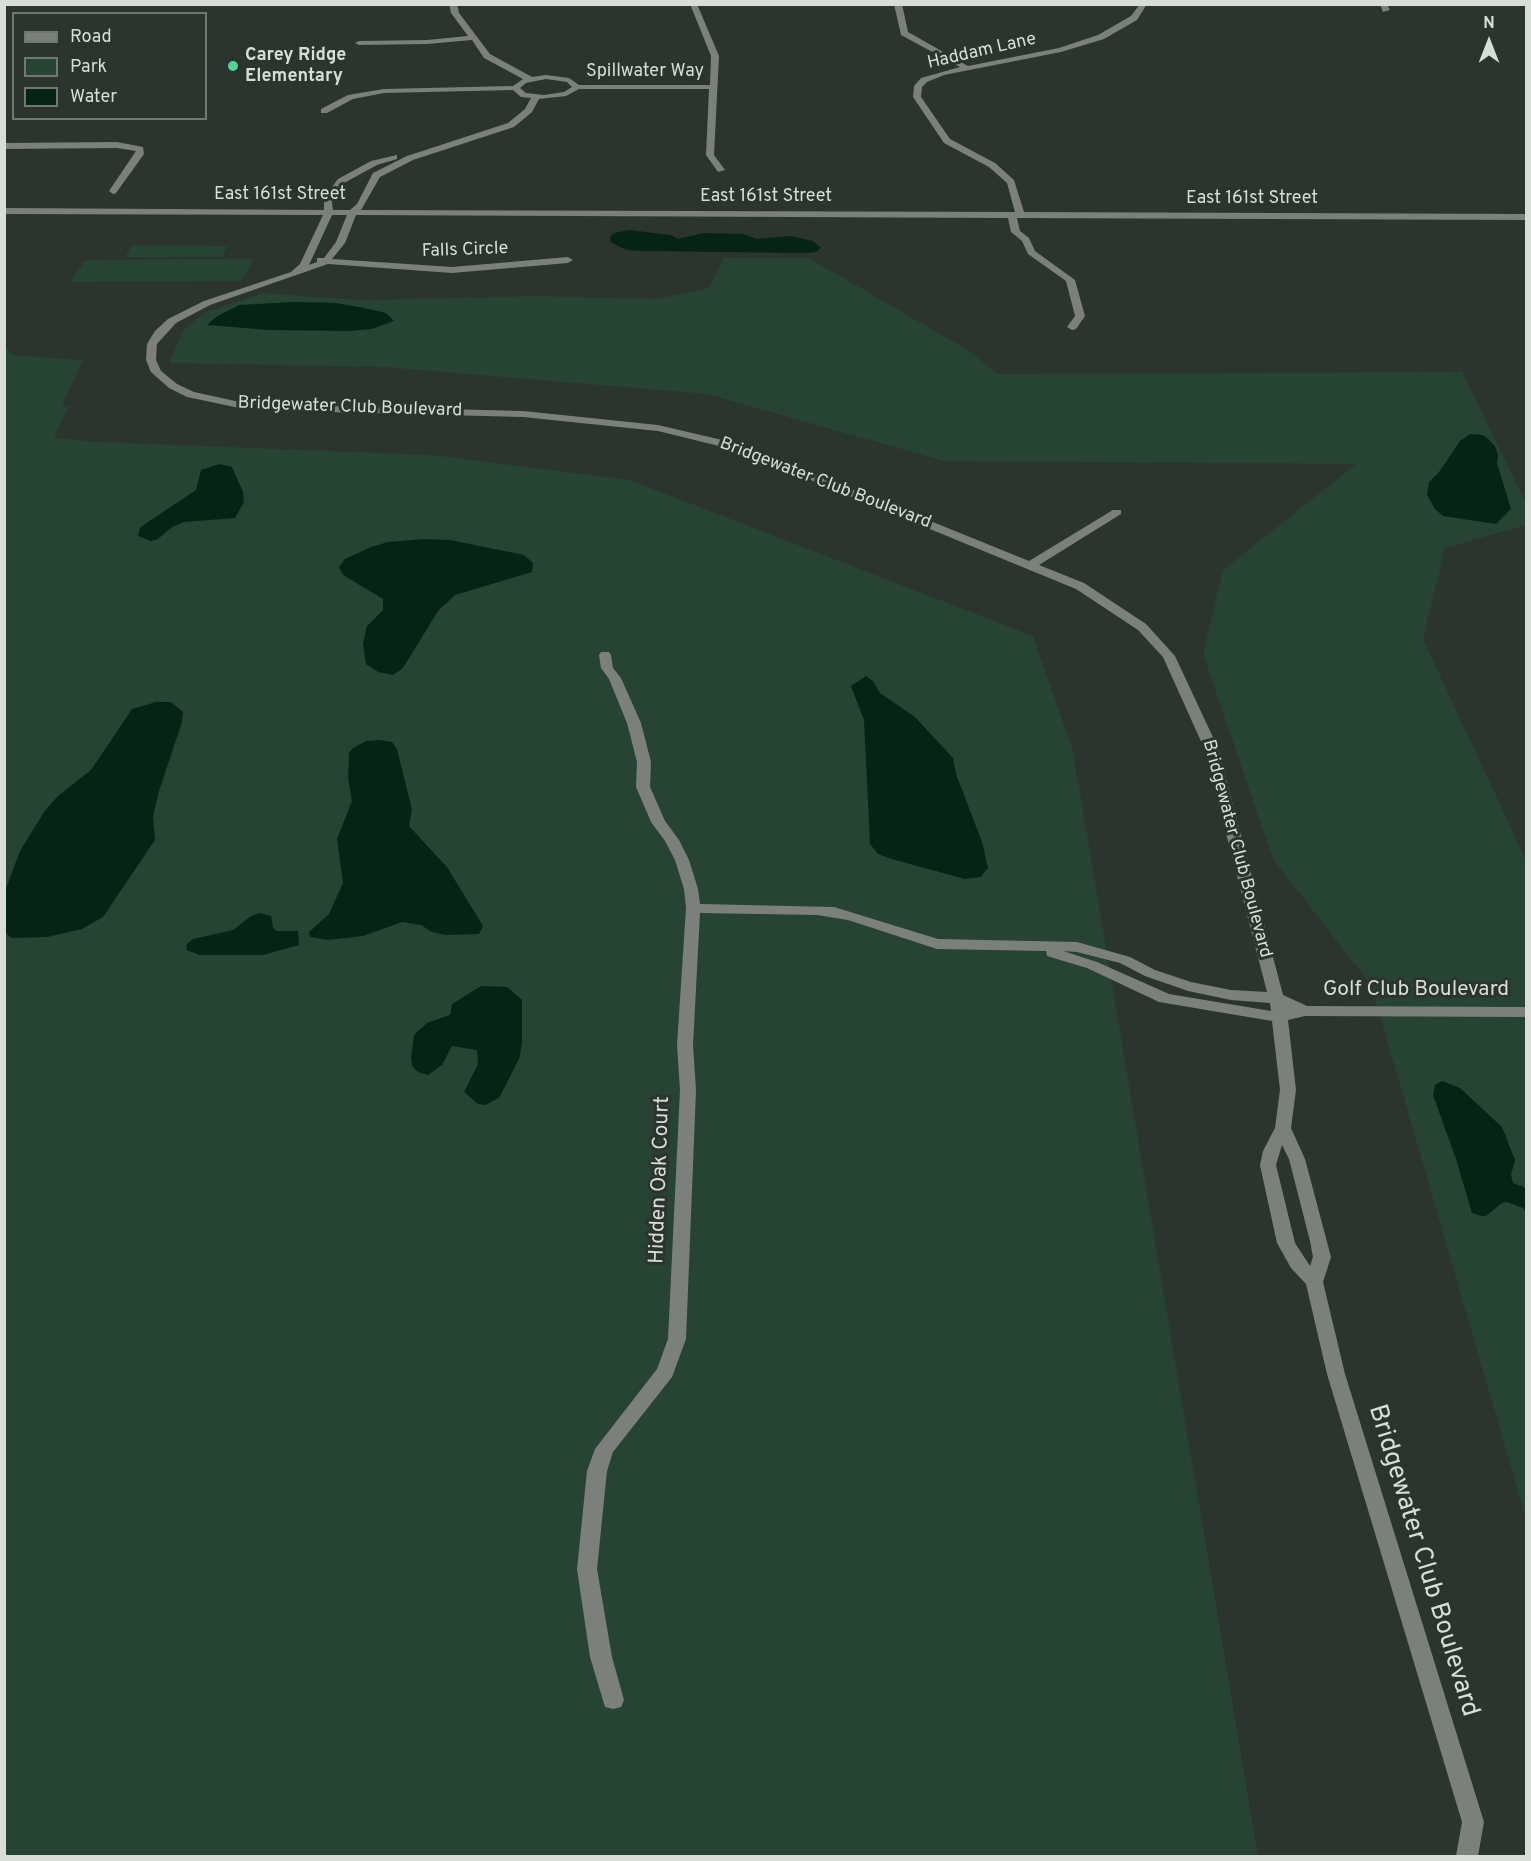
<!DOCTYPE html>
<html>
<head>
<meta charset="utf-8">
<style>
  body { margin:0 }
  #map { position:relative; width:1531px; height:1861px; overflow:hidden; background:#2c342f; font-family:Overpass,sans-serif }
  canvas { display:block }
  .frame { position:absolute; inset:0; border:6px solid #d8ddda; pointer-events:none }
  .legend { position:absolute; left:12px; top:12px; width:195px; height:108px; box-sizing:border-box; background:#2c342f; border:2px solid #717873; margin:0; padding:8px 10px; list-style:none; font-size:18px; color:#d8ddda }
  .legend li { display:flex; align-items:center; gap:12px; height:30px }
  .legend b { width:30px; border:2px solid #717873 }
  .north { position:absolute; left:1459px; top:12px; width:60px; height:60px; -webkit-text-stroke:4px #2c342f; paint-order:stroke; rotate:0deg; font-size:16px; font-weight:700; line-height:24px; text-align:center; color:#d8ddda }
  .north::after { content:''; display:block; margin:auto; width:21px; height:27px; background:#d8ddda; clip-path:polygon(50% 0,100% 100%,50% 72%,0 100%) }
</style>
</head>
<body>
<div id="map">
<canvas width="1531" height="1861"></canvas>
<div class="frame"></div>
<ul class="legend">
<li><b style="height:8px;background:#7c807d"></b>Road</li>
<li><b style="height:16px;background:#264333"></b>Park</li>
<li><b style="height:16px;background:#062416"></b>Water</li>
</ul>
<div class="north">N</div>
</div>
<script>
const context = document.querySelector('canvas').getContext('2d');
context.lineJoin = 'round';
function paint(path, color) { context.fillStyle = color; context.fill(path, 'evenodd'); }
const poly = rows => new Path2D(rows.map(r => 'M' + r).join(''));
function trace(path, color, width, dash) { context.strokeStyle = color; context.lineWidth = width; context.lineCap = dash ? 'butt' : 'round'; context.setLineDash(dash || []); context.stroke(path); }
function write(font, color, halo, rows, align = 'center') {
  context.font = font + ' Overpass,sans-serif'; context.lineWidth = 6; context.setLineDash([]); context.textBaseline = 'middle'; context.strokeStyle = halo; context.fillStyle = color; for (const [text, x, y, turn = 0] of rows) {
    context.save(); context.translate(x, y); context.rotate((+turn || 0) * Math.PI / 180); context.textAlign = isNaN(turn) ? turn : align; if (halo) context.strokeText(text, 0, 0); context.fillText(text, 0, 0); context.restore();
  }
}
const green = poly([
  [132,245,227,246,222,257,125,257],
  [724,258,809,258,971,352,997,374,1462,372,1526,503,1526,525,1445,548,1423,639,1526,860,1526,1519,1371,985,1273,859,1203,654,1223,570,1356,464,944,461,707,394,383,367,169,363,184,329,206,312,263,293,359,300,537,296,656,299,709,288],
  [225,259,253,259,242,281,70,282,84,262,88,260],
  [4,344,12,355,83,360,62,406,69,407,54,438,100,442,433,455,630,480,1033,636,1073,751,1258,1856,5,1856]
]);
const water = poly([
  [629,230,671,235,678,239,703,233,743,234,757,239,790,236,813,241,821,248,816,252,807,253,644,251,626,250,611,242,610,237,614,233],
  [294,302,336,303,364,308,386,313,394,321,372,329,348,331,269,330,207,325,216,317,239,305],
  [1470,434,1483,435,1488,439,1495,446,1498,455,1497,463,1511,509,1496,524,1443,516,1435,509,1427,495,1429,482,1439,472,1460,441],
  [219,464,232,467,243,492,244,502,235,518,184,522,172,527,158,539,151,541,138,536,140,528,145,524,196,490,201,470],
  [424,539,450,540,524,555,533,563,532,572,455,595,438,611,403,668,393,675,378,672,366,664,363,643,367,626,383,610,383,599,343,575,339,567,345,559,371,547,388,542],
  [866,676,873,681,880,693,915,717,953,758,956,774,982,842,988,868,981,877,965,879,895,860,878,854,870,844,864,720,851,686],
  [156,702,171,702,183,712,182,722,159,791,153,817,155,840,103,917,82,929,47,937,11,938,5,932,5,891,20,851,44,812,58,796,91,770,132,709],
  [379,740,392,742,397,749,412,810,409,826,447,867,483,926,479,934,446,935,432,932,421,925,402,922,363,936,328,940,310,937,309,932,329,914,343,883,337,839,352,801,348,778,349,753,353,748,366,741],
  [260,913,271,916,273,928,277,931,298,931,299,945,263,955,200,955,186,950,187,944,193,939,233,930,251,916],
  [481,986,507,987,522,1000,522,1043,519,1059,499,1098,485,1105,478,1104,464,1092,478,1064,477,1050,452,1046,442,1065,428,1075,418,1072,412,1066,411,1058,414,1035,427,1023,450,1015,452,1004],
  [1442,1081,1460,1088,1502,1127,1515,1160,1511,1175,1513,1183,1526,1188,1526,1213,1523,1208,1507,1202,1502,1203,1486,1216,1481,1216,1472,1213,1456,1159,1433,1095,1435,1085]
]);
const minor = poly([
  [449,4,457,4,459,13,490,54,532,77,546,75,569,78,579,85,710,85,711,56,690,4,697,4,719,56,714,155,725,170,718,172,706,155,709,89,579,89,566,96,539,99,532,112,514,127,413,160,380,177,361,210,1015,212,1007,183,989,167,944,143,913,97,914,86,921,78,960,67,901,35,894,4,902,4,908,32,968,66,1059,48,1098,35,1131,16,1140,4,1147,4,1137,20,1104,39,1061,52,944,75,927,82,922,87,921,97,950,139,995,163,1014,180,1024,212,1526,214,1526,220,1017,218,1020,231,1029,238,1035,251,1075,280,1085,316,1076,329,1072,330,1067,327,1075,316,1066,281,1028,254,1022,241,1011,232,1008,218,356,215,345,243,332,259,452,267,568,257,573,260,568,263,452,273,328,264,210,305,176,323,157,344,156,360,161,371,177,384,194,392,249,404,523,411,658,425,722,440,765,454,1029,561,1113,510,1121,510,1121,514,1039,565,1084,583,1146,624,1175,656,1218,748,1283,995,1307,1006,1526,1007,1526,1017,1305,1016,1288,1020,1296,1090,1291,1128,1305,1159,1331,1257,1323,1282,1345,1374,1484,1822,1478,1856,1456,1856,1462,1822,1327,1374,1306,1284,1291,1268,1277,1243,1260,1165,1263,1151,1275,1128,1280,1090,1272,1021,1159,1002,1087,968,1047,956,1046,951,937,949,848,920,817,915,700,913,693,1045,696,1090,686,1339,672,1377,613,1452,607,1471,597,1569,612,1657,624,1700,621,1707,613,1709,605,1707,590,1657,577,1569,587,1471,595,1449,657,1369,668,1339,680,1090,677,1045,686,908,684,889,675,860,665,841,651,822,636,787,637,762,627,723,609,679,601,668,599,655,601,652,609,652,611,655,613,668,621,678,641,723,651,762,650,787,665,821,679,840,689,860,698,889,700,904,834,907,938,939,1077,942,1130,957,1155,970,1191,982,1231,990,1267,992,1204,748,1163,657,1138,630,1076,589,757,458,715,445,658,431,523,417,249,410,187,397,169,388,151,372,146,360,147,344,155,331,168,319,204,301,291,272,300,264,323,215,4,214,4,208,324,210,324,203,328,192,338,179,371,161,397,155,397,159,377,165,344,183,336,193,332,203,333,210,350,210,357,204,373,173,407,156,508,123,525,109,531,98,521,97,513,90,384,93,353,99,327,113,321,113,321,109,348,95,384,89,513,86,523,79,484,58,472,40,427,44,359,45,355,43,359,41,427,40,468,36,451,13,449,4],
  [546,79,567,82,572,87,564,92,544,95,526,93,520,88,526,83,546,79],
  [332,215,347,215,336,242,324,258,317,258,317,262,309,265,332,215],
  [1063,951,1077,952,1120,963,1145,976,1188,991,1231,1000,1270,1003,1271,1011,1169,994,1097,962,1063,951],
  [1282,1145,1289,1159,1310,1241,1313,1257,1310,1266,1295,1243,1276,1165,1282,1145],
  [1380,4,1387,4,1390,10,1383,12,1380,4],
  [117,142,143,147,144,154,116,193,113,194,109,191,136,151,117,148,4,149,4,143,117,142]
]);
const markers = [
  [233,66,6,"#53d396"]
];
const farStreetnames = [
  ["Haddam Lane",982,52,-13],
  ["Spillwater Way",645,72],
  ["East 161st Street",280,195],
  ["East 161st Street",766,197],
  ["East 161st Street",1252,199],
  ["Falls Circle",465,251,-2],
  ["Bridgewater Club Boulevard",350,408,2],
  ["Bridgewater Club Boulevard",825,484,21],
  ["Bridgewater Club Boulevard",1236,849,75]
];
const farPoinames = [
  ["Carey Ridge",245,56],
  ["Elementary",245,77]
];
const streetNames = [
  ["Golf Club Boulevard",1416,991],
  ["Hidden Oak Court",661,1180,-88]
];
const nearStreetnames = [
  ["Bridgewater Club Boulevard",1422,1561,73]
];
paint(green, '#264333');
paint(water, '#062416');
paint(minor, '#7c807d');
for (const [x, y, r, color] of markers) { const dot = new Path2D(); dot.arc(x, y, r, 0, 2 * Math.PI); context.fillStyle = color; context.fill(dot); trace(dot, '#2c342f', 2); }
write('18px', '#d8ddda', '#2c342f', farStreetnames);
write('bold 18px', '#d8ddda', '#2c342f', farPoinames, 'left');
write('21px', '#d8ddda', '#2c342f', streetNames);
write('26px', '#d8ddda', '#2c342f', nearStreetnames);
</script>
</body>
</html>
